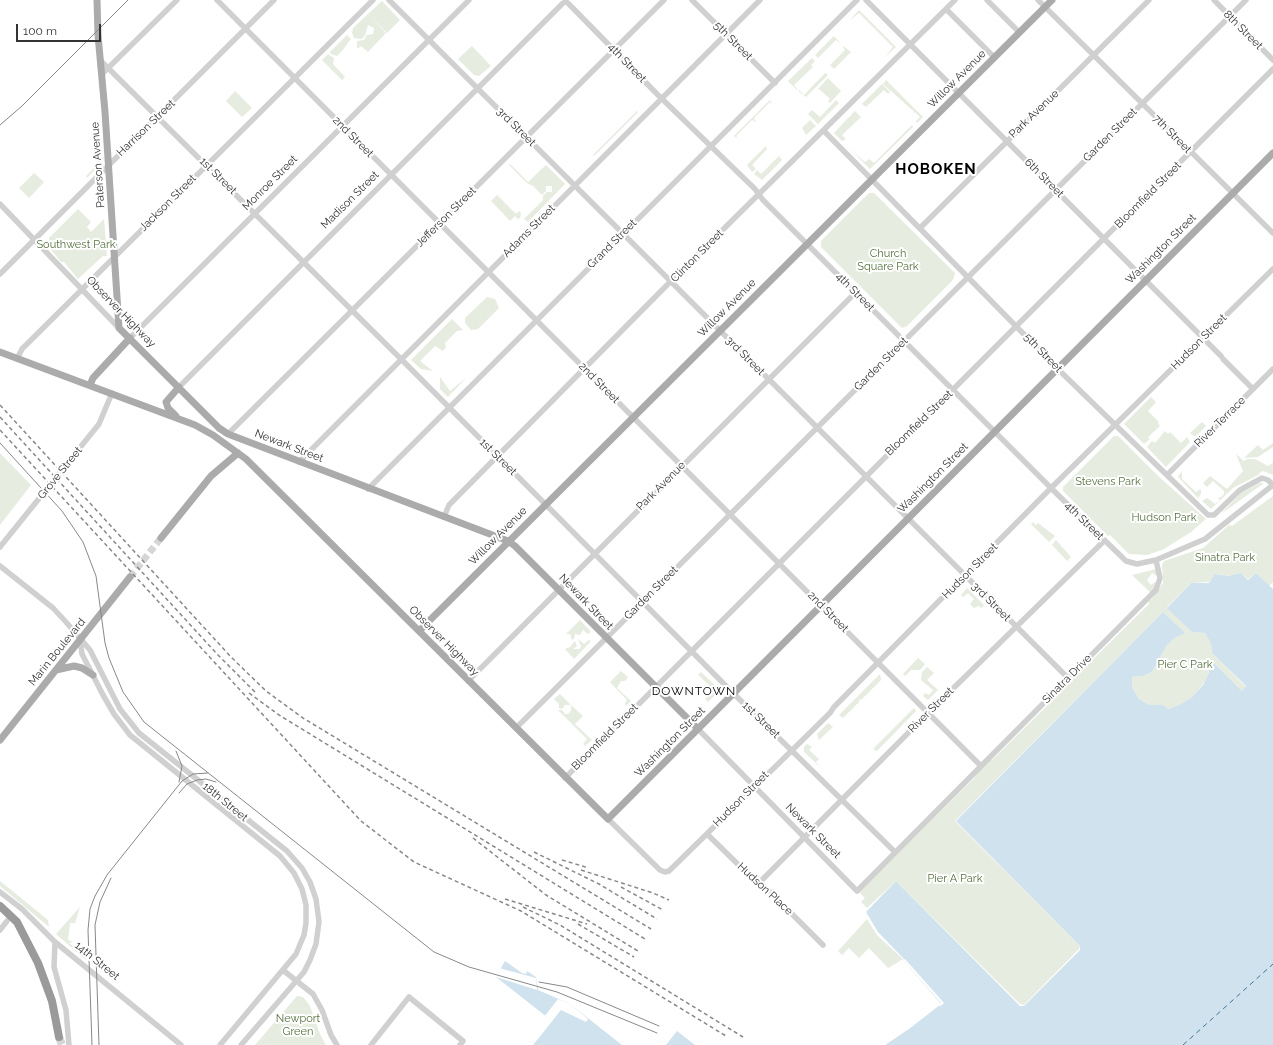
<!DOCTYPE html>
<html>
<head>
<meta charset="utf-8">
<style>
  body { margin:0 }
  #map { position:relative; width:1273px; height:1045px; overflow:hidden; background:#fff; font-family:Raleway,sans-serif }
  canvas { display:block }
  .scale { position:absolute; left:16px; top:24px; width:85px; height:18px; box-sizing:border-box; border:2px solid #333; border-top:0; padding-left:5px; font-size:12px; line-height:14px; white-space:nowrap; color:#333; -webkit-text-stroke:3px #fff; paint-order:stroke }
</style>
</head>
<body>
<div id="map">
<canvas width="1273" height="1045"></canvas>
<div class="scale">100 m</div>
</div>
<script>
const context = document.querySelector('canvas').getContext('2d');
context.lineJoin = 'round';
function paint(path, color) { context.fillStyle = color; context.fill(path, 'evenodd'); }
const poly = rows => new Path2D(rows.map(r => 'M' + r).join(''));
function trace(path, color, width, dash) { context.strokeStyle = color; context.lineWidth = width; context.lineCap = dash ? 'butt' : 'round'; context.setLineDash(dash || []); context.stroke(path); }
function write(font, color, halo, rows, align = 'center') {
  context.font = font + ' Raleway,sans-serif'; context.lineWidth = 4; context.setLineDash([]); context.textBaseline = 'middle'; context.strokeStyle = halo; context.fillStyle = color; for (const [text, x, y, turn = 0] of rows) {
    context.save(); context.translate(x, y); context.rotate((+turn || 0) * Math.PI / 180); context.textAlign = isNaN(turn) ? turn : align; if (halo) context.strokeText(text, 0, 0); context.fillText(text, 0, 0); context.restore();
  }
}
const green = poly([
  [382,1,400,20,387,33,368,14],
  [859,10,896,47,885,57,893,47,859,13,849,21],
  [368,14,386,33,368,52,361,46,357,49,357,41,364,40,367,35,373,34,374,28,368,25,365,36,361,39,354,38,352,33,353,28],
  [347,35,351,39,342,51,337,56,331,54,330,52],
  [834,36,841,44,836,40,818,58,815,55],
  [842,45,851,52,834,69,830,65,845,50],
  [472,46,491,66,479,76,474,75,458,59],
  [328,54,334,58,333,64,345,77,342,80,322,60],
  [812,58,815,61,811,65,813,67,794,85,798,90,797,90,788,81],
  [825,73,828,75,806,97,799,92,799,90,804,95],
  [828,78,841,91,830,103,828,102,830,99,819,89,817,90],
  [886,80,923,117,917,123,916,121,920,117,915,112,913,114,914,111,910,108,883,84],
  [882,84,890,92,888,94,884,90,866,107,862,104],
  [235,91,252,108,242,117,226,101],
  [770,100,773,105,770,102,754,118,756,122,752,120,736,136,738,139,734,136],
  [836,100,839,103,818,124,808,114,812,110,820,117],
  [637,111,638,112,594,156,593,155],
  [855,111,861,117,842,135,846,139,842,141,834,133,849,117,851,117,850,116],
  [810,120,816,126,806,135,802,128],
  [912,125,913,127,870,169,850,149,865,162,869,159,874,163],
  [766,146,767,149,752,165,756,169,752,172,747,165],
  [92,148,100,148,100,164,87,178,86,176,99,163,95,160,99,156],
  [779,156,782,160,762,180,754,174,757,170,761,174],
  [510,164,528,182,546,165,565,184,528,222,524,219,543,200,543,196,547,192,552,192,552,186,546,186,546,191,542,195,533,186,527,183,509,165],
  [34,173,44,182,29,198,19,188],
  [101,181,103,183,104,192,101,197,97,193,95,186],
  [869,193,874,193,955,273,953,280,907,326,902,328,821,247,821,241],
  [497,195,516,214,519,211,521,213,520,218,518,219,515,216,510,221,491,201],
  [78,209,91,222,87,227,91,232,104,219,107,256,103,256,78,279,64,262,61,262,52,251,46,246,46,244,49,244,49,238],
  [487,297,495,299,499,308,478,329,471,330,465,323,465,318],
  [452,319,463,330,457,331,445,343,446,347,443,351,435,346,420,361,433,371,421,369,411,360],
  [440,377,450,391,466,378,448,397,440,389],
  [1151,397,1156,402,1148,411,1159,422,1158,423,1160,426,1148,437,1150,439,1144,444,1124,424],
  [1202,422,1206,426,1196,436,1194,436,1190,433],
  [1165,431,1168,434,1170,432,1181,443,1187,437,1190,442,1166,467,1147,447,1152,441,1155,443],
  [1114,436,1118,436,1156,474,1206,519,1191,532,1164,549,1147,555,1129,554,1110,535,1108,536,1063,491,1063,487],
  [1273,443,1273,447,1258,457,1244,458,1258,445,1263,450],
  [0,453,31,485,0,525],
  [1236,454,1244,461,1247,459,1255,459,1268,466,1273,463,1273,475,1263,471,1259,473,1260,474,1233,488,1211,509,1202,501,1207,498,1215,504,1220,500,1218,498,1221,497,1224,494,1224,491,1213,481,1207,487,1203,483,1210,476,1227,489,1243,471],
  [1182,472,1182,479,1196,492,1200,489,1201,490,1201,494,1198,498,1179,478,1178,476],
  [1260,483,1264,483,1221,514,1242,492],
  [1273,496,1273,582,1269,586,1256,573,1248,579,1241,573,1231,576,1216,574,1209,582,1191,583,1167,607,1192,632,1205,633,1211,644,1212,653,1246,687,1242,691,1212,661,1207,678,1200,688,1192,697,1181,704,1168,709,1163,705,1149,705,1139,699,1132,687,1132,677,1143,676,1152,672,1167,645,1175,638,1184,633,1163,612,955,821,1080,946,1079,949,1024,1005,1020,1004,896,881,867,908,861,902,865,898,859,892,975,777,976,774,989,762,989,760,992,760,1062,691,1063,687,1075,677,1076,673,1079,673,1149,604,1149,601,1152,599,1163,583,1162,565,1164,561,1203,548,1229,525,1232,526],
  [1033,522,1036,525,1038,523,1055,536,1049,542,1031,524],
  [1056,540,1071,557,1067,561,1052,545],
  [1156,569,1159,577,1152,573,1147,580,1151,585,1155,582,1157,584,1151,593,1132,575],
  [967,588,984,605,982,608,978,606,974,608,970,604,974,599,968,593,963,597,961,595],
  [580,620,591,632,588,634,583,630,580,635,575,634,574,639,572,640,570,634,566,634],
  [578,639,584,644,589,640,591,641,574,659,565,649,570,647,575,641,577,646,573,649,580,649,581,646],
  [918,658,925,664,920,670,911,670,905,676,903,674],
  [927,667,934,673,927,680,938,690,928,700,923,696,925,693,929,695,933,690,921,680,922,672],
  [621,671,628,677,625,681,621,681,617,688,631,701,626,706,625,703,627,700,610,682],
  [701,672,720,690,708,702,705,699,714,690,698,675],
  [880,674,881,680,861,700,860,699,859,702,843,718,839,715],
  [560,694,571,705,565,705,562,709,559,708,559,704,554,699],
  [571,705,583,716,575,724,592,740,585,746,583,744,587,739,558,710,562,710,565,714,568,714,571,711],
  [914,708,916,711,878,750,876,751,873,749],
  [828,723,833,727,819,740,817,734],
  [807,744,812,747,809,750,819,759,816,762,821,768,804,752,804,747],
  [0,881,48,920,49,927,0,886],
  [80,907,75,923,70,923,68,940,73,942,69,943,86,956,86,960,56,934],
  [867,919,877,935,903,959,888,968,869,948,859,958,849,948,842,955,838,951],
  [297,996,303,997,310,1006,320,1034,326,1045,255,1045]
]);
const water = poly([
  [1241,573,1248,580,1256,573,1273,589,1273,1045,885,1045,909,1029,941,1004,903,960,904,959,878,932,866,912,896,881,1020,1006,1024,1006,1080,950,1080,946,956,821,1163,612,1185,633,1175,638,1167,645,1152,672,1143,676,1132,677,1132,687,1139,699,1149,705,1163,705,1168,709,1181,704,1192,697,1203,685,1208,675,1212,661,1242,691,1246,686,1212,653,1211,644,1205,633,1192,632,1167,608,1191,583,1209,583,1215,574,1229,576],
  [505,961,522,973,526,974,527,971,536,977,538,990,570,1004,622,1045,533,1045,552,1021,496,977],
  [677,1031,695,1045,666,1045]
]);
const pier = poly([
  [905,959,944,1003,943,1004,939,1007,941,1003,903,960],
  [499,968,536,978,537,990,496,977],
  [558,999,570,1004,588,1019,586,1022,561,1010,537,1040,536,1038,549,1021,544,1017]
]);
const ferry = poly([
  [1183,1045,1273,964]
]);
const majorTunnel = poly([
  [130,577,161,538]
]);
const highwayTunnel = poly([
  [59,1037,62,1045]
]);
const minor = poly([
  [217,0,981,766],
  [389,0,1068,678],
  [565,0,657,94,755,189,763,200,1057,494,1126,561,1137,564,1156,560,1205,539,1273,485],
  [692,0,775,83],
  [866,0,1221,356],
  [987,0,1019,32],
  [1038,0,1273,233],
  [1214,0,1273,60],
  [946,9,994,57],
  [101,61,406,364,733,693,895,852],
  [102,74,177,0],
  [824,131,1064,375,1208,515,1214,515,1240,490,1262,478,1268,480,1273,485],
  [0,204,119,328],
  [920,228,1149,0],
  [0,274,274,0],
  [130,338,469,0],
  [17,359,22,349,373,0],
  [1223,359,1253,389],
  [179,387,566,0],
  [228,434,664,0],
  [299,462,760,0],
  [1167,475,1273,369],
  [368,489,857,0],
  [444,517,449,505,671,281,955,0],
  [0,547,99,424,112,393],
  [0,566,53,608,66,622,90,650,120,709,139,733,287,851,302,868,310,882,316,899,319,922,316,944,310,960,304,972,241,1045],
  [80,640,82,654,103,695,114,714,130,735,280,856,294,873,302,889,306,905,306,923,304,935,296,954,220,1045],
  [468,681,856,292],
  [516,728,1246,0],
  [698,729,857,891,1156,590,1160,578,1156,560],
  [565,778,1273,69],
  [608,819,660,870,665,872,669,871,830,713,834,707,1051,488,1273,269],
  [707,834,751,877,760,882,823,945],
  [760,882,928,713,1104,541],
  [0,892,22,909,55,942,181,1045],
  [0,930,7,921],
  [55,942,54,967,66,1010,69,1045],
  [284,971,313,994,322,1010,331,1035,337,1045],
  [371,1045,409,997,463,1041,460,1045]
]);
const major = poly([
  [97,0,98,35,105,112,119,328,219,428,228,434,508,541,515,546,698,729],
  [0,352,195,425,213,435,246,459,608,819,1273,153],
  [90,385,93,378,130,338],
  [176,416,168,408,166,402,179,387],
  [161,538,211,476,238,453],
  [419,631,1052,0],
  [56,670,74,666,82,668,93,675],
  [0,740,130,577]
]);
const highway = poly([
  [0,906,17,922,38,963,52,1001,59,1037]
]);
const tram = poly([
  [0,125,22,106,128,0],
  [0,443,62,511,83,542,96,576,105,643,109,658,123,692,144,722,434,952,469,967,557,992,657,1033],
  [176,751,182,766,179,782],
  [179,793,187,784,197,780,206,779,216,782],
  [539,982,567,987,659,1026],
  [92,1045,88,930,90,909,95,896,107,875,182,781,193,774,208,773],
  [99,1045,95,925,100,902,111,878]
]);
const rail = poly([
  [0,405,231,657,266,691,303,718,651,929],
  [0,417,217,654,257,694],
  [0,430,361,821,414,862,521,911,726,1036],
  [249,693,279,715,645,939],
  [473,838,546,895,638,951],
  [534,852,599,884,657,919],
  [562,860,589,868],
  [581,870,653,893,669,900],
  [621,887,663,910],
  [505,899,587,924],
  [523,907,560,925,743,1037],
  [578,924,634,957]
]);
const streetNames = [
  ["8th Street",1243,30,45],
  ["5th Street",733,41,45],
  ["4th Street",627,63,46],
  ["Willow Avenue",957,79,-45],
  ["Park Avenue",1034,114,-44],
  ["3rd Street",516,127,45],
  ["Harrison Street",146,128,-44],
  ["7th Street",1172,134,45],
  ["Garden Street",1110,135,-45],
  ["2nd Street",353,137,45],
  ["Paterson Avenue",98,165,-94],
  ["1st Street",218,176,45],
  ["6th Street",1044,178,45],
  ["Monroe Street",270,183,-45],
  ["Bloomfield Street",1148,195,-45],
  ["Madison Street",350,200,-45],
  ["Jackson Street",168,203,-45],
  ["Jefferson Street",446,217,-45],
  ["Adams Street",529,231,-45],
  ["Grand Street",612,244,-45],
  ["Washington Street",1161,249,-45],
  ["Clinton Street",697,256,-45],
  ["4th Street",855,292,45],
  ["Willow Avenue",727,308,-45],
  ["Observer Highway",121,312,46],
  ["Hudson Street",1199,342,-45],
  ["5th Street",1043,353,46],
  ["3rd Street",745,356,45],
  ["Garden Street",881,364,-45],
  ["2nd Street",599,383,45],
  ["River Terrace",1220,422,-45],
  ["Bloomfield Street",919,423,-44],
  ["Newark Street",289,446,21],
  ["1st Street",498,457,45],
  ["Grove Street",60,473,-51],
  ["Washington Street",933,478,-45],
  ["Park Avenue",661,486,-45],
  ["4th Street",1084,521,44],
  ["Willow Avenue",498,536,-45],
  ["Hudson Street",970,571,-45],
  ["Garden Street",651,593,-45],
  ["Newark Street",586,602,46],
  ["3rd Street",991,602,45],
  ["2nd Street",828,612,45],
  ["Observer Highway",444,641,45],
  ["Marin Boulevard",57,652,-51],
  ["Sinatra Drive",1067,679,-45],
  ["River Street",931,710,-45],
  ["1st Street",761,720,44],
  ["Bloomfield Street",605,737,-45],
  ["Washington Street",670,742,-45],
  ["Hudson Street",741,799,-45],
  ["18th Street",225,802,39],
  ["Newark Street",813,831,45],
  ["Hudson Place",765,889,43],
  ["14th Street",97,961,39]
];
const parkNames = [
  ["Southwest Park",76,245],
  ["Church",888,254],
  ["Square Park",888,267],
  ["Stevens Park",1108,482],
  ["Hudson Park",1164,518],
  ["Sinatra Park",1225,558],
  ["Pier C Park",1185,665],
  ["Pier A Park",955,879],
  ["Newport",298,1019],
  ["Green",298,1032]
];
const neighbourhoodNames = [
  ["DOWNTOWN",694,691]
];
const districtNames = [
  ["HOBOKEN",936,169]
];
paint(green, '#e6ecdf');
paint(water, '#cfe2ee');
paint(pier, '#fff');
trace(ferry, '#3f7597', 1, [5, 4]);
trace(majorTunnel, '#d6d6d6', 7, [7, 3.5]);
trace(highwayTunnel, '#d6d6d6', 8, [8, 4]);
trace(minor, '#d0d0d0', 5.5);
trace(major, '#ababab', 7);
trace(highway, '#9a9a9a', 8);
trace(tram, '#888', 1);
trace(rail, '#888', 1.5, [4, 3]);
write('11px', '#333', '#fff', streetNames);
write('11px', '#56703f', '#fff', parkNames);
context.letterSpacing = '1px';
write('12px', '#000', '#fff', neighbourhoodNames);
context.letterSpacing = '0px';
context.letterSpacing = '1px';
write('bold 15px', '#000', '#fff', districtNames);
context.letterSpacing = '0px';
</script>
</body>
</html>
